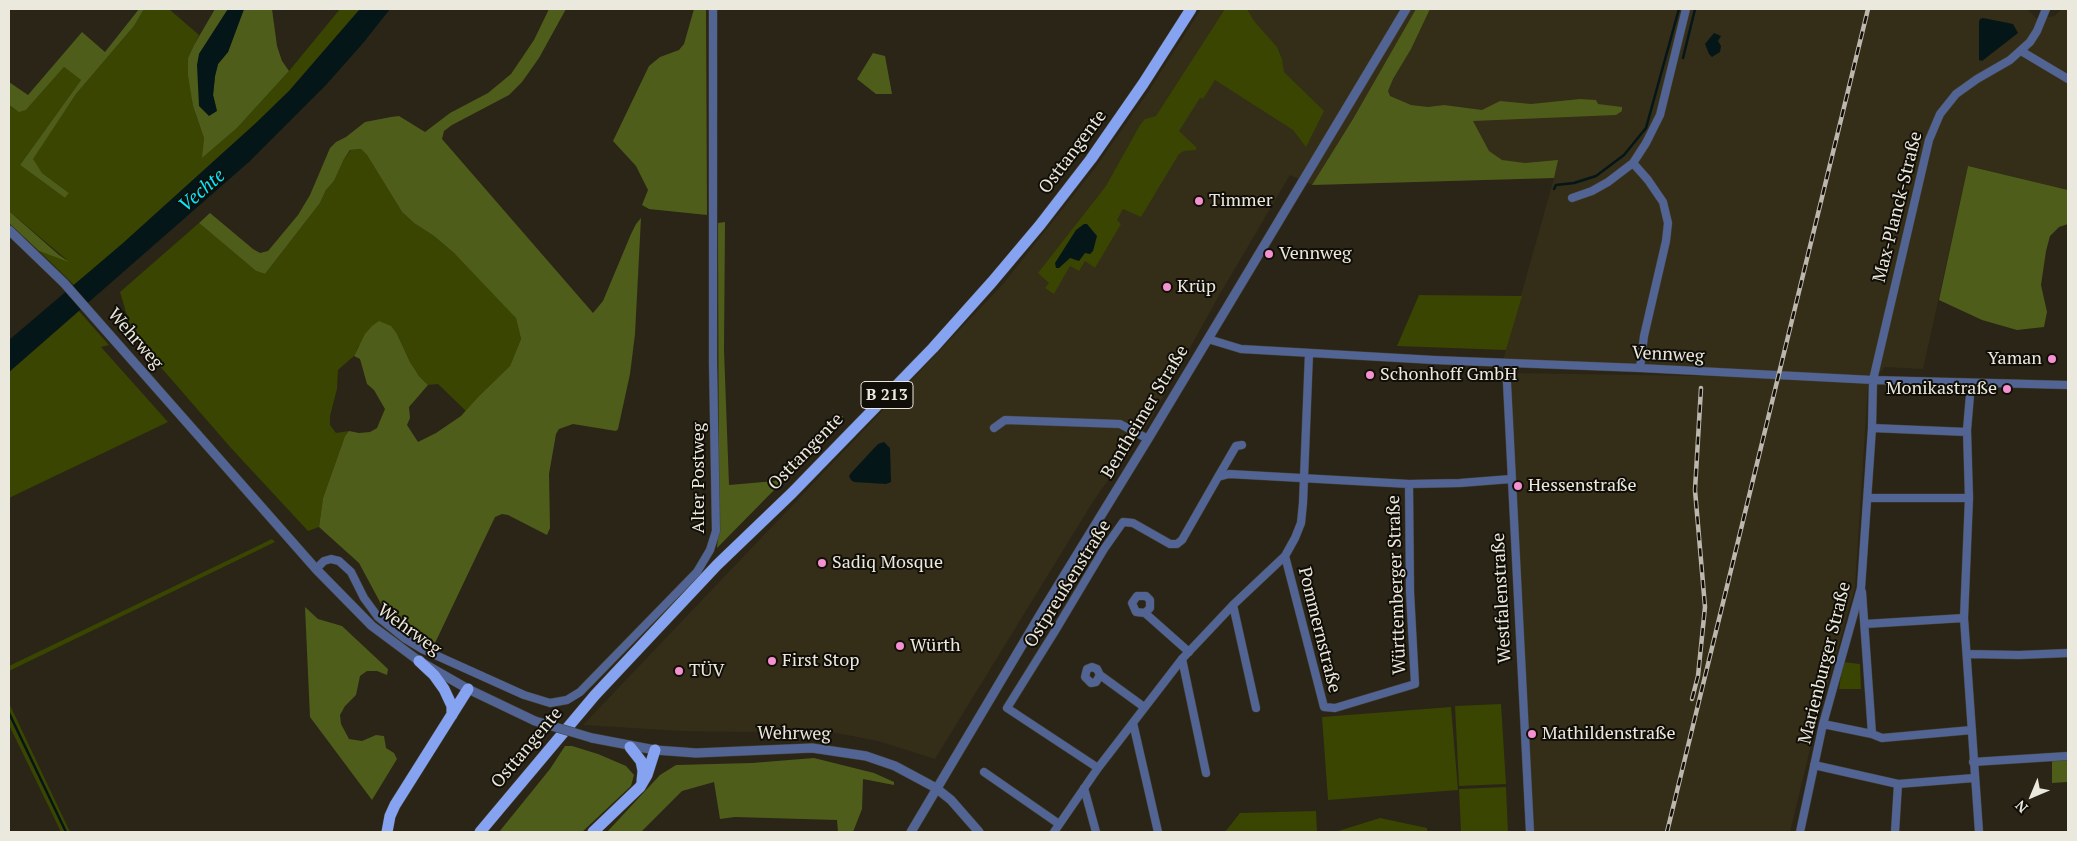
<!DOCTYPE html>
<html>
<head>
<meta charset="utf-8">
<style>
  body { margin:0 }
  #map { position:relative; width:2077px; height:841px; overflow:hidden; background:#2a2516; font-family:"PT Serif",serif }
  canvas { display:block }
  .frame { position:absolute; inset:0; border:10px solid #ebe8de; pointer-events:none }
  .north { position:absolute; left:2007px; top:771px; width:50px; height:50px; -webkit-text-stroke:4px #110e08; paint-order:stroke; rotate:225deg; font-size:14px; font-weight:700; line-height:20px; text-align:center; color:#ebe8de }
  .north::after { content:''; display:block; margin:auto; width:18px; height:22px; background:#ebe8de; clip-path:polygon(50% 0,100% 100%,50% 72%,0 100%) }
</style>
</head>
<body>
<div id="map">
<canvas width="2077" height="841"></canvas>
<div class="frame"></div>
<div class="north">N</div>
</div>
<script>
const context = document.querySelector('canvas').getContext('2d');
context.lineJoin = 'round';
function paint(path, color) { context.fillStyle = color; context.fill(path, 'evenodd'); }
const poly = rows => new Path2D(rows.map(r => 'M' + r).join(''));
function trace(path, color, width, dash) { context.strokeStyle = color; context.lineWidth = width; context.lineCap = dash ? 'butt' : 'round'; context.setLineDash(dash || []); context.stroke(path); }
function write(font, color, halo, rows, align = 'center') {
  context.font = font + ' "PT Serif",serif'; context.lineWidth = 4; context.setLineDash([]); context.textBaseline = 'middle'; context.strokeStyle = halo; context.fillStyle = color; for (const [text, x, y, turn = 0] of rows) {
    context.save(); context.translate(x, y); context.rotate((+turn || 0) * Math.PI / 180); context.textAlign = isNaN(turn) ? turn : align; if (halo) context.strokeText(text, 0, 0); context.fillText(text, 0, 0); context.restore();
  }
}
const built = poly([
  [1201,9,2027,9,2037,19,2054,16,2062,9,2068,9,2068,190,1968,166,1923,369,1885,367,1873,380,1787,376,1785,380,1868,384,1855,588,1814,733,1790,832,1530,832,1511,373,1762,377,1503,360,1554,178,1312,185,1290,175,1217,299,1148,424,1094,500,935,759,878,741,820,730,746,732,679,731,583,725,1003,284,1095,168,1148,92]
]);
const green = poly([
  [144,9,169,9,199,35,188,58,193,106,204,138,203,157,237,128,289,71,340,9,360,9,289,91,256,123,122,244,74,285,39,251,67,260,9,211,9,105,14,109,26,110,64,67,81,80,20,165,65,198,69,193,42,173,32,159,76,94,134,26],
  [1225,9,1247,9,1254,21,1277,47,1282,59,1284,72,1324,111,1306,147,1293,130,1215,80,1203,99,1200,98,1179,131,1196,147,1196,150,1184,151,1179,154,1141,217,1123,209,1117,220,1121,224,1095,268,1085,261,1079,271,1070,266,1054,294,1045,288,1049,283,1038,273,1106,186,1140,125,1145,119,1156,116],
  [361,149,367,155,402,212,414,223,434,236,454,253,512,312,516,318,521,339,510,366,479,396,466,411,438,384,428,385,419,376,410,362,397,334,359,345,354,356,338,370,337,389,330,416,330,425,336,433,349,431,345,436,323,498,319,527,308,531,231,448,145,349,130,326,120,292,199,223,256,271,265,274,320,203,326,190,334,181,344,159,351,150],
  [1419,295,1522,296,1506,350,1397,346],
  [79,311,109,345,101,347,168,422,9,498,9,372],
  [272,539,275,542,9,671,9,666],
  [1843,662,1860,664,1861,689,1839,689],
  [9,703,70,832,61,832,9,725],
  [1501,704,1506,784,1459,786,1455,706],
  [1451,707,1458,790,1328,800,1322,717],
  [1506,787,1508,832,1461,832,1459,789],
  [1316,811,1317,832,1225,832,1240,813],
  [1380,818,1427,828,1427,832,1335,832]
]);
const forest = poly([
  [139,9,144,9,134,26,76,94,33,159,42,173,69,193,65,198,20,165,81,80,64,67,26,110,19,112,9,105,9,82,28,95,82,32,105,52],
  [215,9,228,9,199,54,217,111,213,95,215,76,218,64,228,52,244,9,272,9,277,46,282,61,289,71,237,128,202,158,204,138,193,106,188,75,188,58,194,45],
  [549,9,566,9,539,58,522,82,509,95,452,125,444,131,442,139,593,313,603,301,631,234,636,224,641,218,635,334,630,374,618,429,616,431,573,424,559,429,556,434,549,474,550,528,547,535,508,515,502,514,495,517,435,643,417,632,381,604,359,563,319,527,323,498,345,436,349,431,359,433,370,432,377,428,385,409,374,390,367,384,360,359,354,356,365,334,372,326,379,321,391,326,397,334,410,362,419,376,428,385,409,407,410,418,407,425,418,442,436,433,461,416,479,396,510,366,521,339,516,318,454,253,434,236,414,223,402,212,367,155,361,149,350,150,344,159,334,181,326,190,320,203,265,274,256,271,199,223,210,213,253,249,260,253,268,251,298,215,310,195,330,148,336,142,346,137,365,122,391,117,399,116,425,132,450,113,488,93,511,74,534,40],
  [694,9,706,9,707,215,649,209,642,205,648,190,636,166,613,141,649,66,660,57,679,50,684,44],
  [1416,9,1430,9,1411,49,1393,79,1388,91,1390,96,1411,105,1428,107,1444,105,1482,110,1500,101,1531,104,1580,99,1596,100,1598,104,1622,107,1622,111,1616,115,1473,121,1489,151,1502,160,1525,163,1558,160,1554,178,1312,185,1353,119],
  [873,53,885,56,892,94,876,94,857,79],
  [1968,166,2068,190,2068,224,2059,227,2050,236,2046,251,2041,285,2047,312,2044,327,2017,330,1982,320,1939,300],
  [9,211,59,255,69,262,39,251,9,223],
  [725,222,724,350,729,485,775,481,840,416,843,416,842,421,717,548,719,526,718,223],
  [305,607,318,619,342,626,388,669,387,675,377,671,367,671,360,676,356,695,345,706,340,715,341,724,349,739,362,741,376,735,384,736,386,748,394,753,397,759,372,800,310,717],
  [565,746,572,746,598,754,626,766,634,775,631,786,582,832,499,832,550,769],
  [814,758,874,773,894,782,894,785,863,779,862,809,853,832,838,832,837,820,735,817,720,819,714,782,682,791,641,832,607,832,660,775,676,765,752,763],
  [2067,759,2067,782,2052,783,2052,760]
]);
const water = poly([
  [228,9,244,9,228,52,218,64,215,76,213,95,217,111,209,116,199,106,197,65,199,54],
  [360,9,390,9,364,42,325,86,250,161,9,372,9,340,122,244,256,123,289,91],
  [1983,18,2013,24,2018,33,1982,61,1979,60,1979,22,1980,19],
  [1714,33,1721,36,1718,41,1721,46,1720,52,1712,57,1709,54,1705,44],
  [1084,224,1087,224,1097,236,1093,251,1090,254,1085,253,1079,261,1070,258,1059,268,1056,268,1055,263,1076,230],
  [884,442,890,448,891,482,886,484,854,482,851,480,849,476,851,473,878,444]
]);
const stream = poly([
  [1683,58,1695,9],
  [1554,189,1556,185,1574,183,1596,176,1624,155,1646,128,1679,9],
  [9,713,66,832]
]);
const minor = poly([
  [2021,51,2068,79],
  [1633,163,1648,180,1663,202,1668,223,1666,241,1644,336,1640,368],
  [1572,198,1592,191,1608,182,1633,163,1646,143,1660,115,1686,9],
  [1208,339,1241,349,1434,360,1640,368,1873,380,2068,385],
  [1506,363,1530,832],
  [1971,383,1967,430,1969,498,1964,618,1979,832],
  [994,428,1005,420,1120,424,1148,439],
  [1872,428,1967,432],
  [1218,477,1236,446,1242,445],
  [1868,498,1969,498],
  [1285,556,1324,707,1335,708,1415,684,1410,592,1409,484],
  [316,569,324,561,331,559,339,561,351,572,364,598,378,617,404,638,422,649,524,695,550,703,567,700,580,692,697,572,710,550,716,531,713,363,713,9],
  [1233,605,1256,708],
  [1145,613,1150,608,1150,600,1146,596,1137,596,1132,603,1136,612,1145,613,1189,652],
  [1865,624,1964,618],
  [1967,654,2019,655,2068,653],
  [1182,659,1206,773],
  [1100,675,1096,682,1091,683,1085,677,1087,669,1092,667,1097,669,1100,675,1144,707],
  [1133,723,1158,832],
  [1823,724,1872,734,1862,592],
  [1872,734,1882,738,1972,730],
  [1973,762,2068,756],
  [1814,765,1898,784,1974,778],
  [1098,768,1007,708,1055,631,1104,549,1123,522,1133,523,1170,544,1177,544,1182,540,1218,477,1229,474,1409,484,1460,483,1511,479],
  [984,772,1059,824],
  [1084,788,1096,832],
  [1054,832,1098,768,1182,659,1233,605,1285,556,1295,538,1301,523,1303,503,1309,353],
  [1800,832,1823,724,1861,588,1872,428,1873,380,1929,140,1940,114,1956,94,1977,79,2010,60,2030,42,2037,31,2046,9],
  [1895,832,1898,784]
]);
const tertiary = poly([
  [9,230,64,283,316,569,372,626,419,661,468,689,535,721],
  [592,738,655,750,696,753,812,748,866,756,895,766,936,788,951,800,979,832],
  [911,832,1040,615,1148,439,1406,9]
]);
const primary = poly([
  [419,661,434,675,444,689,452,706,452,715],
  [630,747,641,761,643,771,642,781],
  [387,832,390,816,395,805,468,689],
  [480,832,595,695,717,565,792,493,933,348,992,282,1040,225,1091,159,1143,84,1191,9],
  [593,832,640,787,647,775,655,750]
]);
const rail = poly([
  [1692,699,1698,676,1705,607,1695,490,1701,388],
  [1667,832,1868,9]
]);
const tertiaryBridge = poly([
  [535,721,592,738]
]);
const markers = [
  [1199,201,5,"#f590d1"],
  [1269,254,5,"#f590d1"],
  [1167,287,5,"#f590d1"],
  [2052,359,5,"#f590d1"],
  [1370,375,5,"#f590d1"],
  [2007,389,5,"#f590d1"],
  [1518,486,5,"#f590d1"],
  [822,563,5,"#f590d1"],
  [900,646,5,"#f590d1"],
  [772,661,5,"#f590d1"],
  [679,671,5,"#f590d1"],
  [1532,734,5,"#f590d1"]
];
const shields = [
  [887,395,52]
];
const shieldNames = [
  ["B 213",887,395]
];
const streetNames = [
  ["Osttangente",1073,152,-53],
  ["Max-Planck-Straße",1898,207,-76],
  ["Wehrweg",135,339,49],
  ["Vennweg",1668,355,3],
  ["Bentheimer Straße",1145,412,-59],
  ["Osttangente",806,452,-46],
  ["Alter Postweg",699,478,-90],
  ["Ostpreußenstraße",1068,584,-58],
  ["Württemberger Straße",1397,585,-92],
  ["Westfalenstraße",1502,598,-93],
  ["Wehrweg",409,630,36],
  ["Pommernstraße",1319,630,76],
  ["Marienburger Straße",1825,663,-76],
  ["Wehrweg",794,734,1],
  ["Osttangente",527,748,-50]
];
const poiNames = [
  ["Timmer",1209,201],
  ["Vennweg",1279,254],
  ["Krüp",1177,287],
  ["Yaman",2042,359,"right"],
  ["Schonhoff GmbH",1380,375],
  ["Monikastraße",1997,389,"right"],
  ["Hessenstraße",1528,486],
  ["Sadiq Mosque",832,563],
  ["Würth",910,646],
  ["First Stop",782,661],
  ["TÜV",689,671],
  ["Mathildenstraße",1542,734]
];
const waterNames = [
  ["Vechte",202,191,-41]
];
paint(built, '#342d17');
paint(green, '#394500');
paint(forest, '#4f5d1a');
paint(water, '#051618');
trace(stream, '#051618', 2.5);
trace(minor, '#454032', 9);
trace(tertiary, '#454032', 10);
trace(primary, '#454032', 12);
trace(minor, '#526493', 8);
trace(tertiary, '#526493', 9);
trace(primary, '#86a3f1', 11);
trace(rail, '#bbb7ac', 4.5);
trace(rail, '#110e08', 2.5, [8]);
trace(tertiaryBridge, '#454032', 10, []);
trace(tertiaryBridge, '#526493', 9);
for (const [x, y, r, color] of markers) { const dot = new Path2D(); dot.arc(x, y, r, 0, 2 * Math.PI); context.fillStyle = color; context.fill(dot); trace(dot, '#110e08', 2); }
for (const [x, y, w] of shields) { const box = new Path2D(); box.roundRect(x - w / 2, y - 13.5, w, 27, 4); context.fillStyle = '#110e08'; context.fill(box); trace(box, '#ebe8de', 1); }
write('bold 16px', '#ebe8de', null, shieldNames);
write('18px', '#ebe8de', '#110e08', streetNames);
write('18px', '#ebe8de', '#110e08', poiNames, 'left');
write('italic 19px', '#09e7fe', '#110e08', waterNames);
</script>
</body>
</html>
